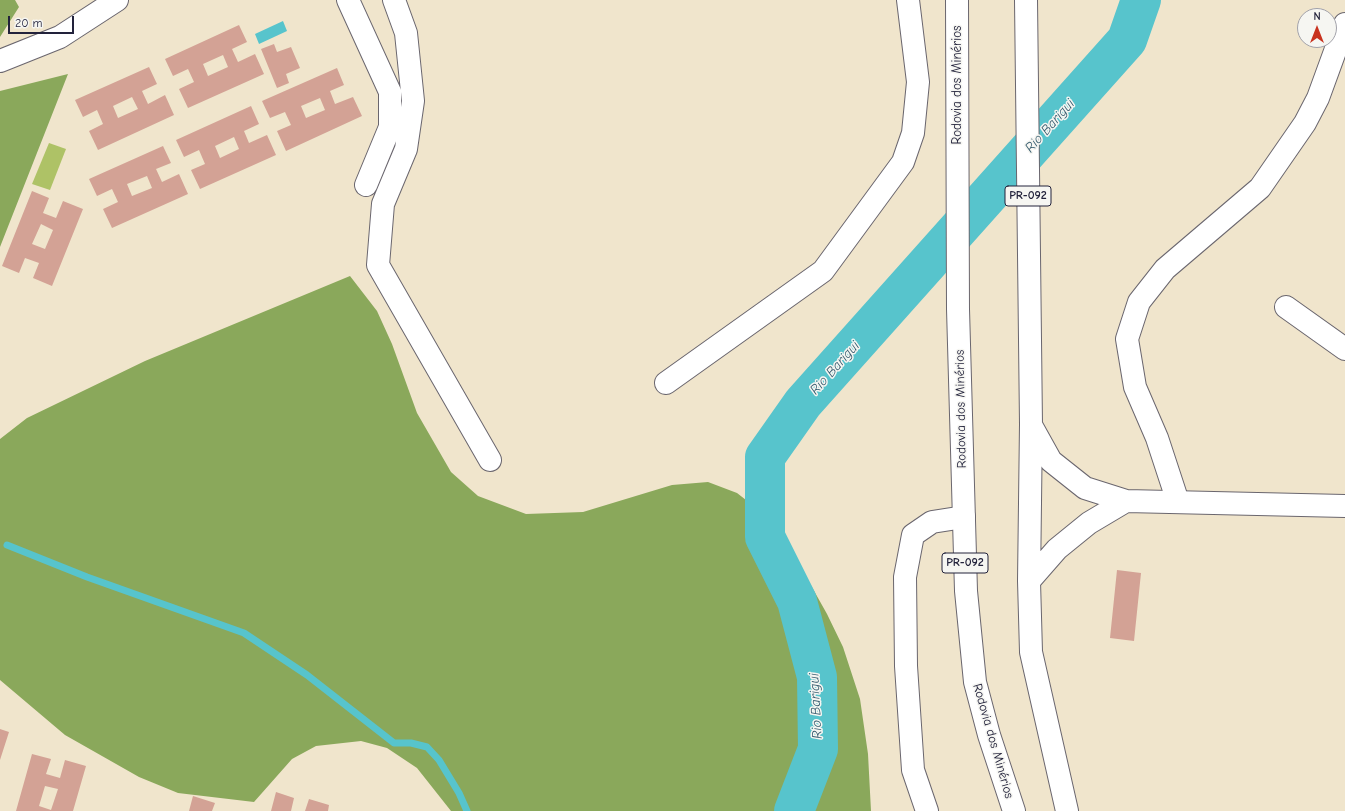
<!DOCTYPE html>
<html>
<head>
<meta charset="utf-8">
<style>
  body { margin:0 }
  #map { position:relative; width:1345px; height:811px; overflow:hidden; background:#f0e5cc; font-family:"Comic Neue",sans-serif }
  canvas { display:block }
  .north { position:absolute; left:1297px; top:8px; width:40px; height:40px; box-sizing:border-box; background:#f6f6f2; border:1px solid #a1a1a9; border-radius:50%; rotate:0deg; font-size:11px; font-weight:700; line-height:16px; text-align:center; color:#22223b }
  .north::after { content:''; display:block; margin:auto; width:14px; height:18px; background:#c8321e; clip-path:polygon(50% 0,100% 100%,50% 72%,0 100%) }
  .scale { position:absolute; left:8px; top:16px; width:66px; height:18px; box-sizing:border-box; border:2px solid #22223b; border-top:0; padding-left:5px; font-size:12px; line-height:14px; white-space:nowrap; color:#22223b; -webkit-text-stroke:3px #f6f6f2; paint-order:stroke }
</style>
</head>
<body>
<div id="map">
<canvas width="1345" height="811"></canvas>
<div class="north">N</div>
<div class="scale">20 m</div>
</div>
<script>
const context = document.querySelector('canvas').getContext('2d');
context.lineJoin = 'round';
function paint(path, color) { context.fillStyle = color; context.fill(path, 'evenodd'); }
const poly = rows => new Path2D(rows.map(r => 'M' + r).join(''));
function trace(path, color, width, dash) { context.strokeStyle = color; context.lineWidth = width; context.lineCap = dash ? 'butt' : 'round'; context.setLineDash(dash || []); context.stroke(path); }
function write(font, color, halo, rows, align = 'center') {
  context.font = font + ' "Comic Neue",sans-serif'; context.lineWidth = 3; context.setLineDash([]); context.textBaseline = 'middle'; context.strokeStyle = halo; context.fillStyle = color; for (const [text, x, y, turn = 0] of rows) {
    context.save(); context.translate(x, y); context.rotate((+turn || 0) * Math.PI / 180); context.textAlign = isNaN(turn) ? turn : align; if (halo) context.strokeText(text, 0, 0); context.fillText(text, 0, 0); context.restore();
  }
}
const green = poly([
  [49,143,66,149,50,190,32,184]
]);
const forest = poly([
  [0,0,15,0,19,7,0,37],
  [68,74,0,247,0,91],
  [350,276,377,311,392,344,417,413,451,472,478,496,526,514,583,512,672,485,708,482,737,493,755,507,795,557,827,614,843,647,860,699,868,754,871,811,451,811,417,768,387,748,361,741,316,746,292,759,254,802,178,793,139,777,65,735,0,680,0,439,27,418,145,361]
]);
const water = poly([
  [283,21,287,31,259,44,255,34]
]);
const stream = poly([
  [7,545,87,577,244,633,307,675,394,743,411,743,427,747,439,760,459,793,467,811]
]);
const river = poly([
  [794,811,818,749,817,677,797,601,765,537,765,457,803,403,1127,40,1141,0]
]);
const building = poly([
  [239,25,247,42,232,49,238,62,255,54,264,74,188,108,179,89,194,82,188,69,173,76,165,59],
  [223,55,228,67,208,76,203,64],
  [274,44,277,52,291,47,300,68,286,74,289,83,277,88,261,49],
  [149,67,157,84,142,91,148,104,165,95,174,115,98,150,89,131,103,124,97,110,83,117,75,100],
  [132,97,138,109,118,118,113,106],
  [337,68,344,85,330,91,335,104,353,97,362,116,286,151,277,131,291,125,285,112,270,118,262,101],
  [320,98,325,110,306,118,301,106],
  [251,106,259,124,244,131,249,143,267,135,276,155,200,189,191,170,205,164,199,150,184,157,176,140],
  [234,137,239,149,220,158,215,146],
  [163,146,171,163,156,169,162,182,179,174,188,194,112,228,103,209,118,202,112,189,97,196,89,179],
  [147,176,152,188,132,196,127,184],
  [32,191,49,198,43,213,56,218,63,201,83,209,52,286,33,278,39,263,25,258,19,273,2,266],
  [41,224,53,230,45,249,32,244],
  [1117,570,1141,573,1134,641,1110,638],
  [0,729,9,732,0,760],
  [32,754,51,759,46,774,60,778,65,760,86,766,73,811,16,811],
  [45,786,58,789,51,810,39,806],
  [276,792,294,798,291,811,271,811],
  [193,796,215,803,212,811,189,811],
  [309,799,329,805,328,811,305,811]
]);
const minor = poly([
  [348,0,390,92,390,127,366,185],
  [394,0,406,33,413,101,406,149,383,204,378,265,490,460],
  [0,61,60,37,117,0],
  [1286,307,1345,349],
  [666,383,823,271,903,162,913,133,918,82,908,0],
  [1178,502,1157,438,1135,387,1127,339,1139,302,1165,269,1260,188,1305,123,1318,98,1345,24],
  [927,811,913,770,906,666,905,577,913,535,932,522,964,517]
]);
const major = poly([
  [957,0,958,309,966,591,975,682,989,735,1014,811],
  [1026,0,1031,424,1029,581,1031,652,1067,811],
  [1031,425,1051,461,1085,488,1126,501,1345,506],
  [1029,581,1057,549,1089,523,1126,501]
]);
const shields = [
  [1028,196,46],
  [965,563,46]
];
const shieldNames = [
  ["PR-092",1028,196],
  ["PR-092",965,563]
];
const streetNames = [
  ["Rodovia dos Minérios",957,85,-90],
  ["Rodovia dos Minérios",961,409,-91],
  ["Rodovia dos Minérios",993,741,74]
];
const waterNames = [
  ["Rio Barigui",1050,126,-48],
  ["Rio Barigui",835,368,-48],
  ["Rio Barigui",816,706,-93]
];
paint(green, '#aec266');
paint(forest, '#8aa85b');
paint(water, '#57c4cc');
trace(stream, '#57c4cc', 7);
trace(river, '#57c4cc', 40);
paint(building, '#d3a295');
trace(minor, '#6a666e', 24);
trace(major, '#6a666e', 24);
trace(minor, '#fff', 22);
trace(major, '#fff', 22);
for (const [x, y, w] of shields) { const box = new Path2D(); box.roundRect(x - w / 2, y - 10, w, 20, 3); context.fillStyle = '#f6f6f2'; context.fill(box); trace(box, '#22223b', 1); }
write('bold 12px', '#22223b', null, shieldNames);
write('13px', '#22223b', '#f6f6f2', streetNames);
write('italic 14px', '#355b6e', '#f6f6f2', waterNames);
</script>
</body>
</html>
